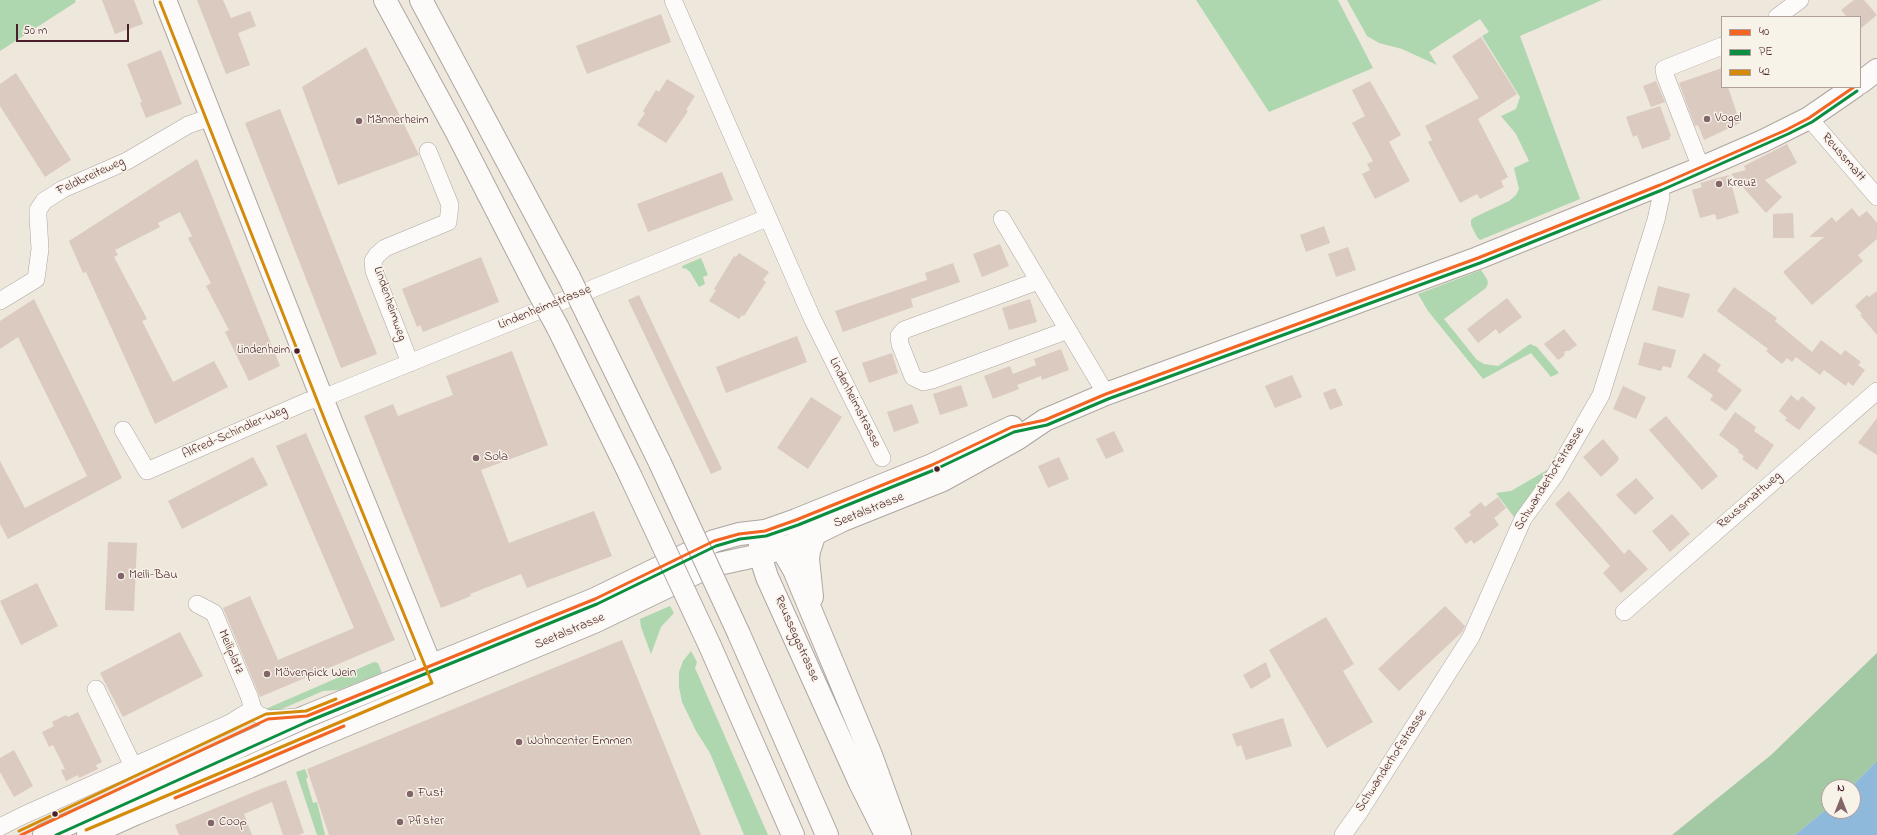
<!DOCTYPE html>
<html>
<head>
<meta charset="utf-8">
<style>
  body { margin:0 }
  #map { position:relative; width:1877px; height:835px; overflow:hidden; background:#eee7dc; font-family:"Indie Flower",sans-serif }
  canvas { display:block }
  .legend { position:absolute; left:1721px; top:16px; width:140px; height:72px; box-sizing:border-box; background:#f7f3e8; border:1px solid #b29e9c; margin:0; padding:5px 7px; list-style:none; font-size:12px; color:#4a1f2b }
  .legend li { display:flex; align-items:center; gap:8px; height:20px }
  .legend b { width:20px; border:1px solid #b29e9c }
  .north { position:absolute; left:1821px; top:779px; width:40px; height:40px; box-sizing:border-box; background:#f7f3e8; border:1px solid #b29e9c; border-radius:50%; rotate:0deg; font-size:11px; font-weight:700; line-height:16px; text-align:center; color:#4a1f2b }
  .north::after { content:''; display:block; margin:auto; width:14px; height:18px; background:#836569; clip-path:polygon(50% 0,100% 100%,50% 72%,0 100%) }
  .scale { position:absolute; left:16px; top:24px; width:113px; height:18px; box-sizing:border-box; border:2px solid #4a1f2b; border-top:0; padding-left:5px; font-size:12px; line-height:14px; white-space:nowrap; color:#4a1f2b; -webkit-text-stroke:3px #f7f3e8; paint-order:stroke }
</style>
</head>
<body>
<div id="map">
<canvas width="1877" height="835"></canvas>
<ul class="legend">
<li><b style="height:5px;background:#f26522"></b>40</li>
<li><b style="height:5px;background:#0a8f40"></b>PE</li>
<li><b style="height:5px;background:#d48b09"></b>42</li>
</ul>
<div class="north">N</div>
<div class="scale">50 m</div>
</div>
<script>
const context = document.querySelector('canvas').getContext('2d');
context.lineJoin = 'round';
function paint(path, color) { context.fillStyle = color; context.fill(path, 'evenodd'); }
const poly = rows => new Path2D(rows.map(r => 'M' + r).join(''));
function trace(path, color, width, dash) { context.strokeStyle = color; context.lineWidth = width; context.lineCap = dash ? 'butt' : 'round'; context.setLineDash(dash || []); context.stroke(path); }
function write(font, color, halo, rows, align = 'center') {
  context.font = font + ' "Indie Flower",sans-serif'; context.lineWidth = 3; context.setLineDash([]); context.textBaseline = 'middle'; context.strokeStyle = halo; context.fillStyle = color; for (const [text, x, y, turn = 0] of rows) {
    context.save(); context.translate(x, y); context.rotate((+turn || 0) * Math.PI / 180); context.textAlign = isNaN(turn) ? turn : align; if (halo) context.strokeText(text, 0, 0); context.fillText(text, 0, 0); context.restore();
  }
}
const green = poly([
  [0,0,75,0,76,2,0,51],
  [1196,0,1338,0,1373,68,1269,112],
  [1347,0,1602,0,1520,36,1580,199,1480,240,1477,237,1471,225,1471,220,1473,218,1509,201,1516,195,1519,189,1514,168,1529,161,1516,134,1501,116,1516,109,1520,97,1482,36,1489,32,1480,19,1452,37,1429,52,1437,65,1402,49,1379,43,1367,36],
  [701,258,708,275,703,277,705,284,699,287,690,272,685,268,683,269,682,266],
  [1481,270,1487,279,1488,283,1486,288,1444,319,1477,360,1484,364,1498,366,1530,344,1537,347,1559,373,1551,377,1531,353,1483,379,1428,311,1418,294],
  [1554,466,1515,518,1514,517,1496,493,1511,491],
  [670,606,674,613,661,627,651,654,641,627,640,619],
  [691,651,697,662,695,668,768,835,744,835,710,753,696,731,682,702,679,687,679,672,683,661],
  [374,662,378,663,382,673,339,690,323,691,275,712,261,711],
  [305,769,308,777,306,779,313,803,317,802,325,835,317,835,296,772]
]);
const forest = poly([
  [1877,653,1877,761,1851,787,1829,787,1829,807,1795,835,1672,835,1771,755]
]);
const water = poly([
  [1877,761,1877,835,1795,835,1829,807,1829,811,1853,811,1853,787,1851,787]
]);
const building = poly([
  [102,0,134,0,143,24,115,34],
  [197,0,223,0,231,18,250,11,256,26,238,33,250,65,226,74],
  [1854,0,1864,0,1877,15,1860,29,1860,17,1847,17,1841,10],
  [661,14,671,42,587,74,576,46],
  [1481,37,1517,94,1478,119,1508,177,1501,181,1504,187,1480,199,1477,194,1460,203,1428,142,1432,140,1425,126,1479,98,1452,56],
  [366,47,419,155,338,185,302,87],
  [161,50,182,104,146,118,140,103,142,102,127,64],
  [1722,68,1722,87,1728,87,1740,123,1704,140,1698,125,1695,126,1679,83],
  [16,73,71,160,45,177,0,106,0,84],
  [667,79,695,96,686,110,688,111,666,143,637,125,645,113,643,111,656,90,659,92],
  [1370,81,1401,135,1389,142,1410,181,1375,199,1362,174,1370,170,1367,164,1373,161,1352,123,1365,116,1352,90],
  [1656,81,1665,102,1651,107,1643,86],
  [1660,106,1671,136,1669,137,1670,139,1642,149,1637,135,1633,137,1626,117],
  [280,109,377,354,341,368,245,123],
  [1787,144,1797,163,1765,180,1782,197,1766,213,1731,174,1746,170,1744,166],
  [197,159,280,366,249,381,225,332,229,330,206,286,211,283,188,238,192,236,180,212,158,223,160,227,115,250,118,255,114,257,147,319,142,321,173,382,214,361,228,387,155,424,86,272,83,273,69,241],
  [722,172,733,200,648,232,637,204],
  [1729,175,1739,213,1717,220,1715,214,1700,218,1692,190,1702,187,1700,183],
  [1852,208,1859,217,1867,211,1877,223,1877,239,1858,255,1863,261,1812,305,1783,272,1824,237,1809,237,1832,217,1836,222],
  [1793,213,1794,238,1773,238,1773,214],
  [1324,226,1330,243,1306,252,1300,235],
  [1000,244,1009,266,982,277,973,254],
  [1348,247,1356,270,1336,277,1328,254],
  [739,253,769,272,763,280,766,282,744,316,742,315,739,319,709,301,716,290,714,289,734,256,736,257],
  [481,257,499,302,423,332,420,325,417,327,402,289],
  [953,263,960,282,911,299,913,307,843,332,835,311,927,280,925,273],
  [1658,286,1690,294,1683,318,1652,310],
  [1734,287,1777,318,1775,321,1812,352,1821,340,1841,355,1845,350,1861,362,1858,365,1865,370,1853,386,1848,382,1846,386,1824,370,1820,375,1796,357,1792,362,1787,358,1782,364,1766,351,1768,349,1717,311],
  [1877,291,1877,335,1860,315,1862,314,1855,306,1867,295,1869,297],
  [639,295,722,469,711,474,628,300],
  [1507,298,1522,317,1499,334,1496,329,1478,343,1467,329],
  [34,299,122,478,8,539,0,524,0,461,25,508,87,476,18,337,0,349,0,321],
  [1030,299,1037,322,1009,330,1002,308],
  [1564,329,1577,345,1569,351,1565,351,1564,356,1558,360,1544,344],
  [797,336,807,362,726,393,716,367],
  [1644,342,1676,350,1671,368,1663,366,1661,371,1638,365],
  [1061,349,1069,370,1042,380,1041,376,1017,385,1019,389,993,399,984,376,1010,366,1013,374,1036,365,1034,359],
  [512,351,548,445,481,470,509,543,594,511,612,556,527,588,521,574,470,594,471,596,441,608,364,416,393,404,398,416,453,395,446,376],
  [892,353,898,373,869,383,862,363],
  [1704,353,1721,365,1717,371,1742,390,1726,411,1710,400,1713,395,1687,377],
  [1292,375,1302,397,1275,408,1265,386],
  [961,385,968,406,940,415,933,394],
  [1623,386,1646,397,1636,419,1613,409],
  [1335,388,1343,405,1330,410,1323,393],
  [1791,395,1798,401,1802,396,1816,408,1799,430,1785,420,1787,418,1779,411],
  [811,397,842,417,808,469,777,448],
  [912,404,919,423,894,432,887,412],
  [1735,412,1756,427,1754,431,1774,445,1757,470,1742,459,1744,456,1738,452,1739,450,1719,435],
  [1666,416,1718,476,1702,490,1649,430],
  [1877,418,1877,455,1858,443],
  [1114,431,1124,451,1106,459,1096,439],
  [306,433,395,640,260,697,223,608,250,596,278,660,354,628,276,446],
  [1603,439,1619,458,1617,462,1601,477,1583,457],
  [253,457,268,485,182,529,168,501],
  [1059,457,1069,479,1048,488,1038,466],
  [1636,478,1654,498,1635,515,1616,495],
  [1569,491,1624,554,1629,549,1648,569,1621,593,1603,573,1610,566,1555,504],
  [1498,497,1506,508,1494,518,1499,525,1474,544,1471,540,1466,544,1454,528,1471,515,1469,512,1481,502,1485,507],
  [1672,514,1690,534,1670,552,1652,531],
  [108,542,137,543,134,611,105,610],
  [37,583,58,626,21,645,0,601],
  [1445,606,1465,626,1462,632,1399,691,1378,669],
  [1326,617,1354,664,1343,671,1373,722,1327,748,1269,650],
  [180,632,203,676,123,717,100,673],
  [622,640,701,835,329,835,307,769],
  [1266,662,1271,677,1251,689,1243,675],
  [78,712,102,762,96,765,98,769,79,778,78,775,66,781,61,770,65,769,53,745,49,747,42,732,54,726,52,722,66,715,68,717],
  [1283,718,1292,746,1246,760,1241,745,1237,747,1232,734],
  [14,750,33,786,14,797,0,772,0,758],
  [286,780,304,833,298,835,283,835,272,802,244,814,252,835,179,835,175,825,266,787]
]);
const street = poly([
  [673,0,812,318,882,458],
  [1777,17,1800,0],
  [1809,118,1877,197],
  [1701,168,1665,75,1664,69,1722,46],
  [1002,219,1106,394],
  [1038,281,904,330,899,336,900,344,913,377,923,382,932,380,1068,330],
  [0,301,36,279,40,249,38,216,38,210,44,201,63,189,127,161,188,125,211,117],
  [410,363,374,271,373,261,377,255,385,248,448,222,450,205,428,151],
  [123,430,147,471,308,401,323,398,767,218],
  [197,604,214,613,249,696,253,709,257,714,268,719,298,717],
  [1624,612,1877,391],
  [96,689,133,766],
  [0,827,24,815,230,723,253,709],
  [1343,835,1360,811,1471,637,1523,519,1555,475,1601,395,1656,220,1661,197,1660,185]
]);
const secondary = poly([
  [165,0,331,421,439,686],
  [812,597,808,559,809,551,815,533],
  [886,835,860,783,767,577,760,555,760,543,765,531,784,553,794,570,871,755,900,835]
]);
const primary = poly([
  [1860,83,1877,70],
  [44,835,307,716,595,599,714,541,739,534,765,531,796,520,932,465,1012,427],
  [88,835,135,814,249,767,312,739,594,622,702,570,714,565,760,555,792,545,843,520,943,480,1017,439,1045,420,1106,394,1478,258,1701,168,1763,141,1809,118,1854,87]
]);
const highway = poly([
  [385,0,456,131,538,291],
  [421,0,569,277],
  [588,316,660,463],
  [558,328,630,475],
  [739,634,827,835],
  [710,646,793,835]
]);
const highwayBridge = poly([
  [569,277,588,316],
  [538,291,558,328],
  [660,463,739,634],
  [630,475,710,646]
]);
const bus1 = poly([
  [175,798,344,726],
  [21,835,268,719,307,716,595,599,714,541,739,534,765,531,796,520,932,465,1012,427,1045,420,1106,394,1478,258,1660,185,1786,130,1809,118,1854,87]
]);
const bus2 = poly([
  [56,835,309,721,597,604,716,546,740,539,766,536,798,525,934,470,1014,432,1047,425,1108,399,1480,263,1662,190,1788,134,1812,122,1857,91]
]);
const bus3 = poly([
  [86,830,432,683,326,423,160,2],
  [19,831,266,714,306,711,336,699]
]);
const markers = [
  [1707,119,4,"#836569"],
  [359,121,4,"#836569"],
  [1719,184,4,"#836569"],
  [297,351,3.5,"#4a1f2b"],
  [476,458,4,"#836569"],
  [937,469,3.5,"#4a1f2b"],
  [121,576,4,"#836569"],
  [267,674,4,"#836569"],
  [519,742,4,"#836569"],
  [410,794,4,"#836569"],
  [55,814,3.5,"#4a1f2b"],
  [400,822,4,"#836569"],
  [211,823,4,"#836569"]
];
const busNames = [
  ["Lindenheim",290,351]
];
const poiNames = [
  ["Vogel",1715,119],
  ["Männerheim",367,121],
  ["Kreuz",1727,184],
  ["Sola",484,458],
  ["Meili-Bau",129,576],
  ["Mövenpick Wein",275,674],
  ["Wohncenter Emmen",527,742],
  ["Fust",418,794],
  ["Pfister",408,822],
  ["Coop",219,823]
];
const streetNames = [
  ["Reussmatt",1843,158,49],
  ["Feldbreiteweg",91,177,-25],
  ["Lindenheimweg",389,304,71],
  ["Lindenheimstrasse",545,308,-22],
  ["Lindenheimstrasse",854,403,63],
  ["Alfred-Schindler-Weg",235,433,-24],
  ["Schwanderhofstrasse",1550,479,-58],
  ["Reussmattweg",1750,501,-41],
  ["Seetalstrasse",869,511,-22],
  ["Seetalstrasse",570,632,-23],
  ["Reusseggstrasse",796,639,66],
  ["Meiliplatz",230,652,67],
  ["Schwanderhofstrasse",1392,761,-57]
];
paint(green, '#afd7af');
paint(forest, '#a2c8a4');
paint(water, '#8fb9da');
paint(building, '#dacac0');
trace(street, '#afa6a1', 18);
trace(secondary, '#afa6a1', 24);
trace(primary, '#afa6a1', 24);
trace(highway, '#afa6a1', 24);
trace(street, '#fcfbfa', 17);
trace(secondary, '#fcfbfa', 22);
trace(primary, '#fcfbfa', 22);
trace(highway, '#fcfbfa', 22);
trace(highwayBridge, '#afa6a1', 24, []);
trace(highwayBridge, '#fcfbfa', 22);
trace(bus1, '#f26522', 3);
trace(bus2, '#0a8f40', 3);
trace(bus3, '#d48b09', 3);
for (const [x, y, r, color] of markers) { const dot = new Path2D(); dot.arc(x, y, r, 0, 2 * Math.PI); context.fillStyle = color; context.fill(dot); trace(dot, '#f7f3e8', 1.5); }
write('12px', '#4a1f2b', '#f7f3e8', busNames, 'right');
write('13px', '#4a1f2b', '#f7f3e8', poiNames, 'left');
write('13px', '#4a1f2b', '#f7f3e8', streetNames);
</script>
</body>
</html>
